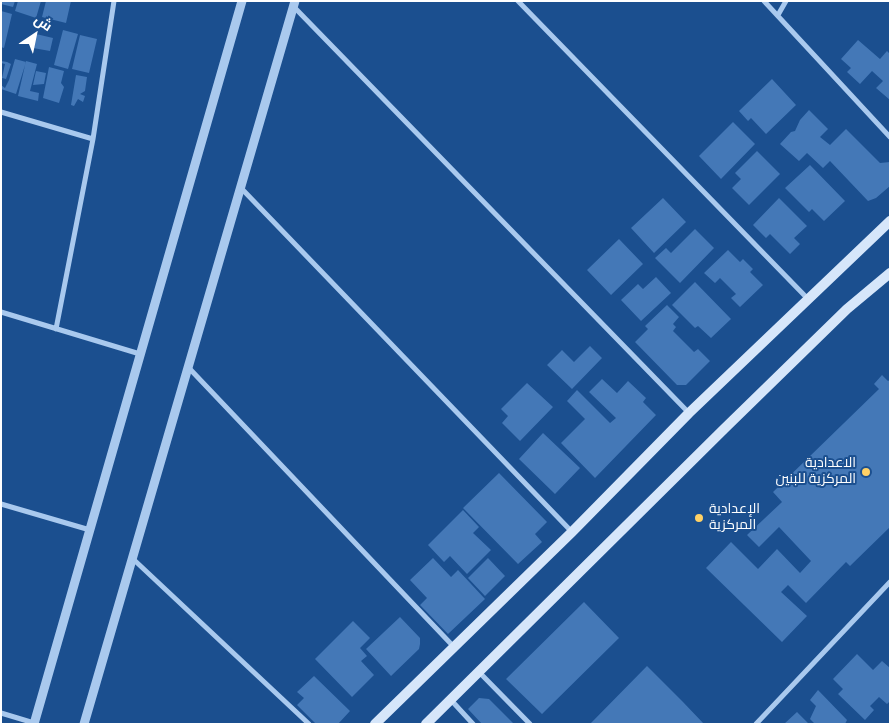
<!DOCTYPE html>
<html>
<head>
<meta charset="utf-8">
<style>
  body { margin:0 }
  #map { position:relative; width:891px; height:725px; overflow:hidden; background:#1b4f8f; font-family:"Titillium Web",Cairo,sans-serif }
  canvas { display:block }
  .frame { position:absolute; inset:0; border:2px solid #fff; pointer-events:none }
  .north { position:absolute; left:10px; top:10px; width:50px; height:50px; -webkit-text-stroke:4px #1b4f8f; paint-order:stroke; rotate:34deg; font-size:14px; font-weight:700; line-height:20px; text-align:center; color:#fff }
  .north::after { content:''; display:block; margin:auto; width:18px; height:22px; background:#fff; clip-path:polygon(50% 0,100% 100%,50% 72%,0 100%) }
</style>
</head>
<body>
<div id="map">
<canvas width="891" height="725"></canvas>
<div class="frame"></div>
<div class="north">ش</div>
</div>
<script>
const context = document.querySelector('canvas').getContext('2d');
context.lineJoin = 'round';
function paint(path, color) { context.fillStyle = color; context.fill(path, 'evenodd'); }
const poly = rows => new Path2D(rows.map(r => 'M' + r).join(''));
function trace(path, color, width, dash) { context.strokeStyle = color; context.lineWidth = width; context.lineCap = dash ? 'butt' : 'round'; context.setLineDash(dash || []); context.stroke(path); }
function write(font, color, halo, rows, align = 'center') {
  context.font = font + ' "Titillium Web",Cairo,sans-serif'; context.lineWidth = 4; context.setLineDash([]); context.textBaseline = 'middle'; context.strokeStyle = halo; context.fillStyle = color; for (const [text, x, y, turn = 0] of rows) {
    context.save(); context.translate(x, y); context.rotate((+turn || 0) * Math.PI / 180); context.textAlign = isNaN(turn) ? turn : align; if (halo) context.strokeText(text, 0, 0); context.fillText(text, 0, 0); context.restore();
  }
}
const building = poly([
  [1,1,15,1,13,7,1,4],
  [18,1,41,1,36,18,15,11],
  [46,1,71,1,66,23,42,17],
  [1,11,12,14,4,48,1,47],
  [63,30,78,34,68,69,54,65],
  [36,34,53,38,50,51,33,48],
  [80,35,97,39,89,73,72,69],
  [858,40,880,59,887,51,890,54,890,100,876,88,883,81,872,71,860,84,847,72,851,68,841,59],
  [15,59,26,62,16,94,1,89,1,85,5,88,9,80],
  [1,61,7,62,11,64,6,79,2,78,5,64,1,63],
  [26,61,37,64,30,91,39,93,38,101,18,96],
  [49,67,64,71,61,83,64,87,59,103,43,98],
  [36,71,46,73,44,84,33,85],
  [76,75,87,77,85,91,80,94,85,96,83,102,78,99,74,106,71,105],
  [772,79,796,105,766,134,751,118,748,121,739,111],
  [809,110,828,129,820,137,830,145,846,129,880,163,890,162,890,186,876,198,868,201,830,161,823,168,807,153,799,161,780,144,791,132,795,131,800,120],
  [733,122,755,144,721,179,699,156],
  [757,151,780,174,749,205,732,188,741,179,735,173],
  [810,165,845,201,824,221,812,209,809,212,785,188],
  [663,198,686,222,654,253,631,228],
  [779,198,807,226,794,238,800,244,790,254,770,234,766,238,753,225],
  [695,229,714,248,680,283,655,258,666,248,671,253],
  [619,239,643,264,611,295,587,270],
  [728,250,740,262,743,259,753,269,750,272,763,285,740,307,731,298,736,294,720,278,715,283,704,273],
  [656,277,671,293,641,321,621,300,638,284,643,289],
  [695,282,731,319,711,338,698,326,695,328,672,305],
  [667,305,679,317,673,324,676,327,673,331,694,352,698,349,710,361,686,385,677,385,635,342,648,329,645,326],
  [590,346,602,358,572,389,547,365,562,350,574,362],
  [882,375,888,381,890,380,890,527,850,566,846,562,806,603,788,585,781,592,807,616,782,642,706,568,731,542,758,569,777,549,800,573,811,561,779,527,759,547,747,535,782,502,773,492,879,389,874,384],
  [602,379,617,393,628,381,646,398,643,402,656,415,595,478,561,443,585,419,567,401,577,390,610,423,616,418,589,392],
  [527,383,553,407,520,441,502,423,508,416,501,409],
  [543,433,580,468,555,494,519,459],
  [499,473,547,522,535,534,542,542,518,564,463,508],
  [463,510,479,527,473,533,491,550,467,574,450,556,444,562,428,545],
  [433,558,451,577,458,570,485,599,448,634,420,605,427,598,410,580],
  [488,558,505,576,485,596,468,578],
  [584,602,619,638,542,714,506,679],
  [400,617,420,638,420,644,419,649,391,676,366,649],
  [353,621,370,638,360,648,367,656,361,661,374,675,352,697,315,659],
  [857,654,873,670,882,661,890,668,890,701,887,704,879,697,870,706,874,710,865,720,838,694,843,689,833,679],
  [647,666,683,702,704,724,590,724],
  [314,676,350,711,338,724,316,724,297,705,304,698,297,692],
  [818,690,847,720,845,724,815,724,810,719,816,706,810,700],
  [479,698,489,699,514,724,482,724,468,709],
  [797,712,809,724,784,724]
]);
const minor = poly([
  [518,1,808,299],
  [764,1,890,137],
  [294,7,689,413],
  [778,15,786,1],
  [1,112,93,139],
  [241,188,572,532],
  [1,312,140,354],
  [56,329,93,139,114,1],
  [188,367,453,646],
  [1,504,90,530],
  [132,558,309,724],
  [479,672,530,724],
  [451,700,473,724],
  [1,713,34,723],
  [756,724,890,582]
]);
const tertiary = poly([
  [34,724,242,1],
  [84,724,295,1]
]);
const secondary = poly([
  [375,724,572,532,689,413,890,221],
  [426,724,724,429,847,309,890,273]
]);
const markers = [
  [866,472,5,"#ffd166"],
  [699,518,5,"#ffd166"]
];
const poiNames = [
  ["الاعدادية",856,464],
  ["المركزية للبنين",856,480],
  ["الإعدادية",709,510,"left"],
  ["المركزية",709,526,"left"]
];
paint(building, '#4478b7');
trace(minor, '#a9c9ee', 5);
trace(tertiary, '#a9c9ee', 9);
trace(secondary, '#d6e6fa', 10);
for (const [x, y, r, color] of markers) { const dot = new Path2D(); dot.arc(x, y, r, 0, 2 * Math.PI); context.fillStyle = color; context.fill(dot); trace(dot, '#1b4f8f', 2); }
write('14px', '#fff', '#1b4f8f', poiNames, 'right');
</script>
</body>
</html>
